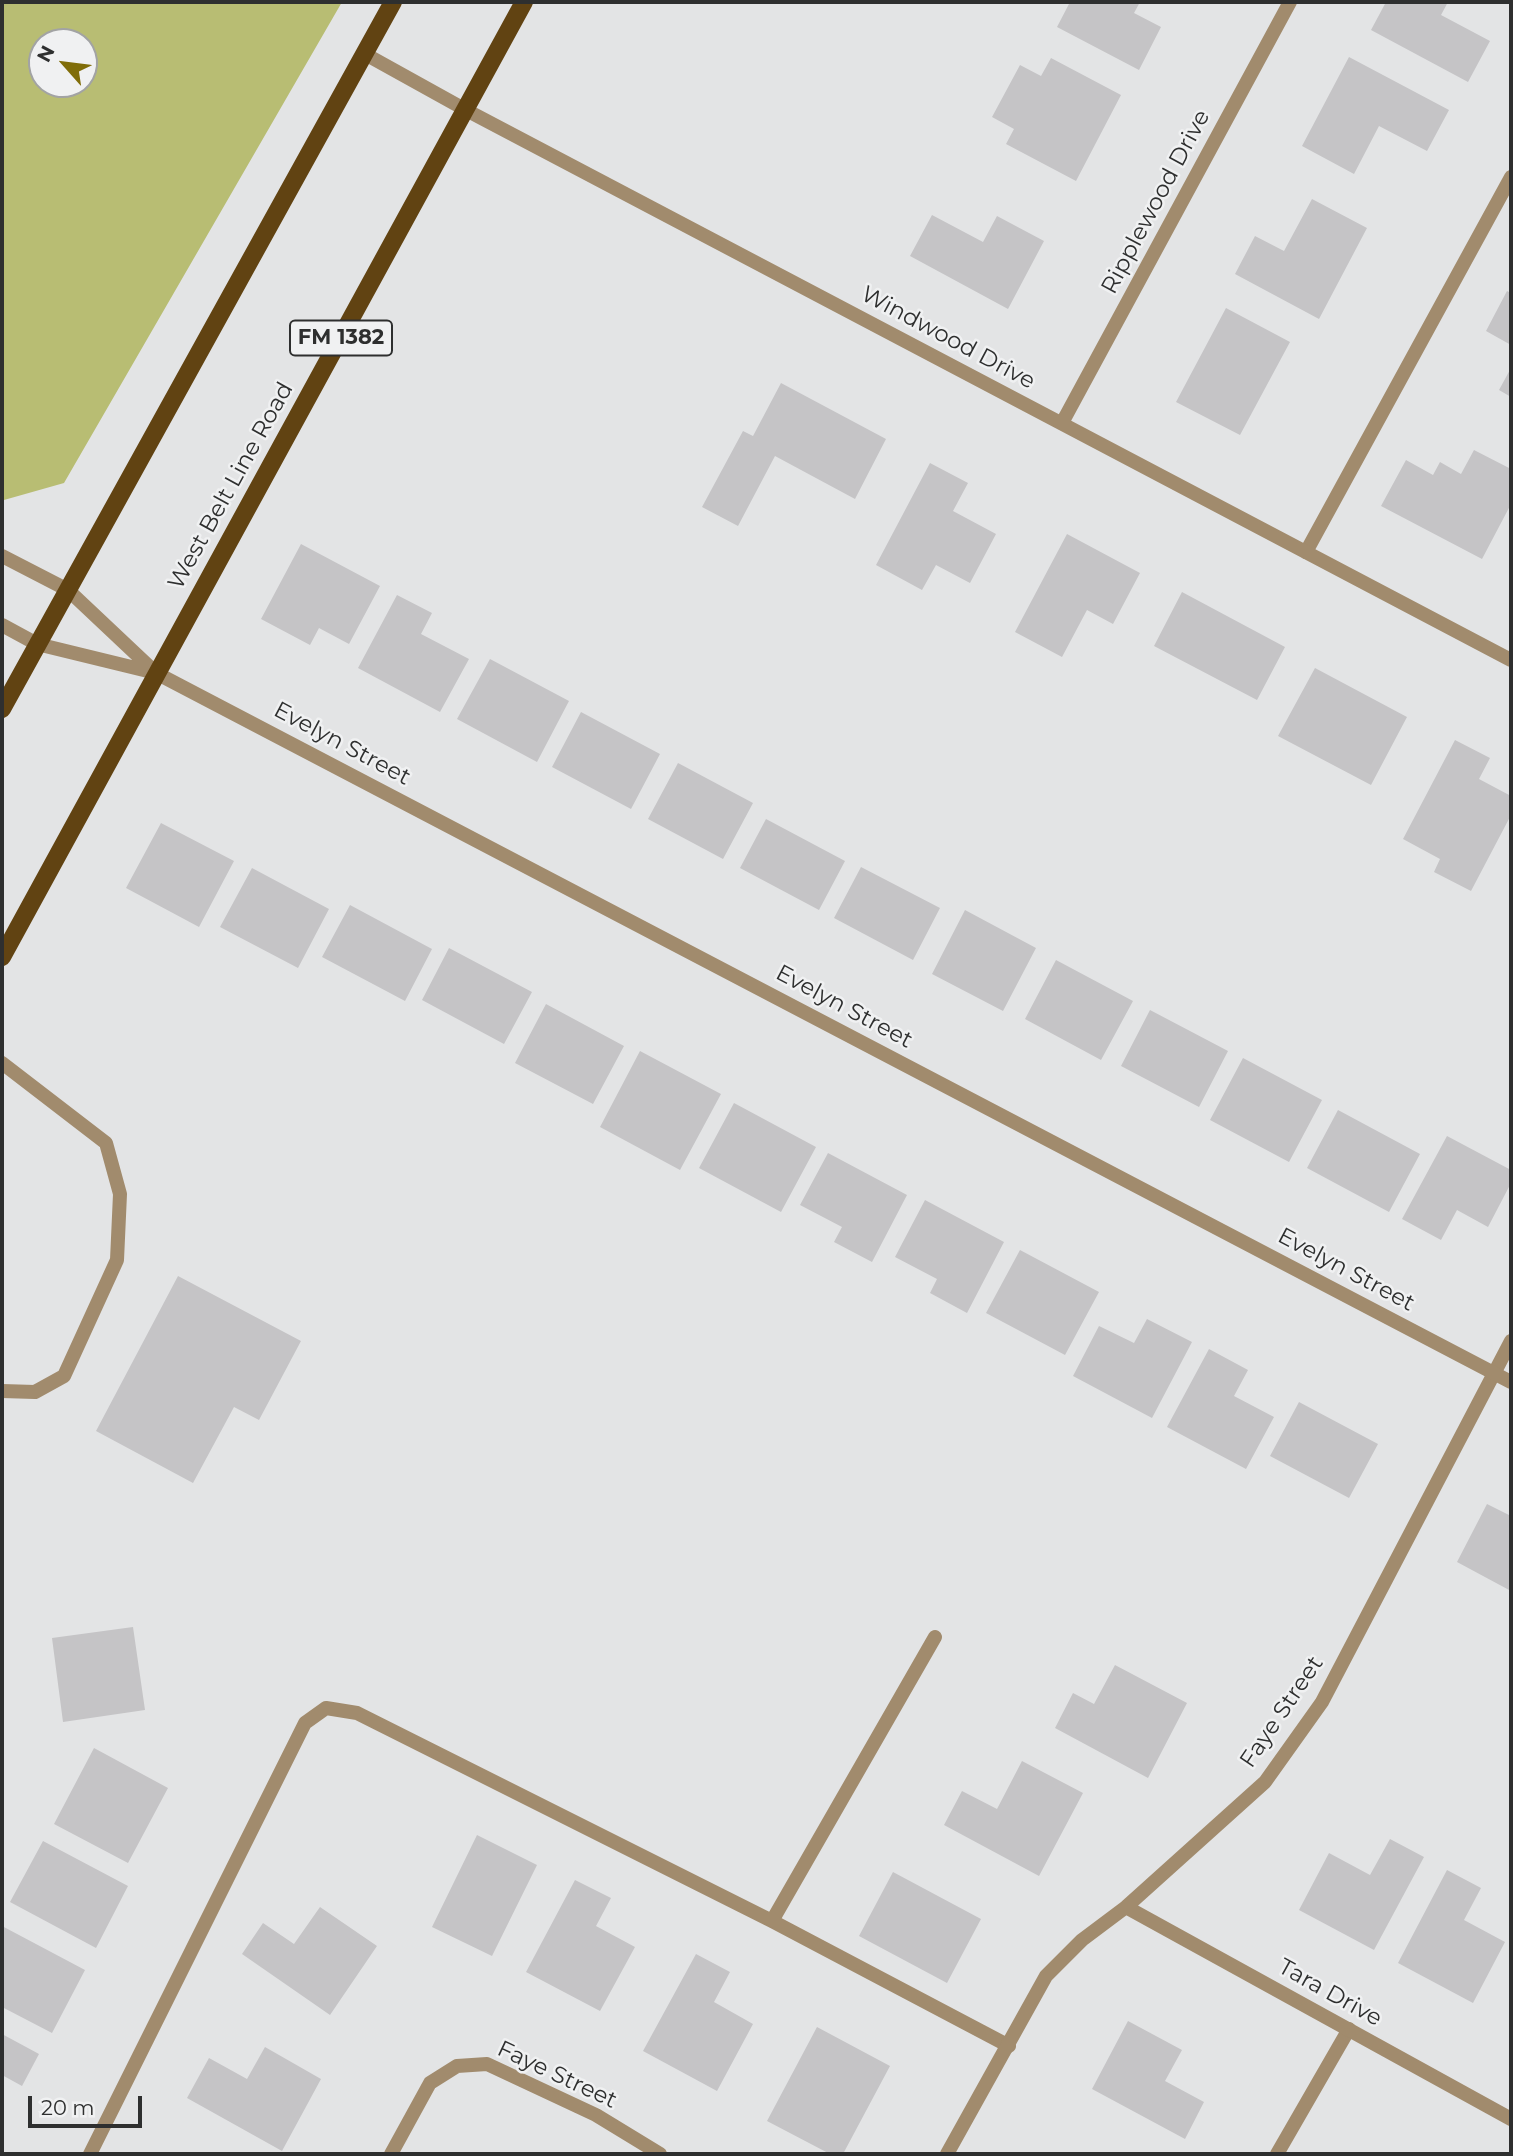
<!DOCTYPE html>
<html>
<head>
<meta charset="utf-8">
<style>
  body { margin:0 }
  #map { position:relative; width:1513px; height:2156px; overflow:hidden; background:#e3e4e5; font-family:Montserrat,sans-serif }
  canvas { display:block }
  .frame { position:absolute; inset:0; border:4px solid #2e2f2f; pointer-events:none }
  .north { position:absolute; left:28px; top:28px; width:70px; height:70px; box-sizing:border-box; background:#f0f1f2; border:2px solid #a2a3a4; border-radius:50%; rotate:298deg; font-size:19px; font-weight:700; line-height:28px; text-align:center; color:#2e2f2f }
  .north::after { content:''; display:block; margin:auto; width:24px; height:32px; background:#806d09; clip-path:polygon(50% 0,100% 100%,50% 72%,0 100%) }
  .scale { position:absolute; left:28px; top:2096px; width:114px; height:32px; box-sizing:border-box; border:4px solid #2e2f2f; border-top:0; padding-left:9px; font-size:21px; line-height:24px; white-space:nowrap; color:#2e2f2f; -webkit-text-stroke:5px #f0f1f2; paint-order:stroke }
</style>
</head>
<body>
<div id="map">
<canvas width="1513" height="2156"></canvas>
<div class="frame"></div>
<div class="north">N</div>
<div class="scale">20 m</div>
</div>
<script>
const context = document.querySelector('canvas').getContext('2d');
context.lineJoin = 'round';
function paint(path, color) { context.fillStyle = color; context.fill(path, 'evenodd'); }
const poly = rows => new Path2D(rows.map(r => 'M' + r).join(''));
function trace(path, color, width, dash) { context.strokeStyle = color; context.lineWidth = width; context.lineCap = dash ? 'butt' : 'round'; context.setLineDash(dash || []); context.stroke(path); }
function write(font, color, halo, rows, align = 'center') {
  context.font = font + ' Montserrat,sans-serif'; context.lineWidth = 5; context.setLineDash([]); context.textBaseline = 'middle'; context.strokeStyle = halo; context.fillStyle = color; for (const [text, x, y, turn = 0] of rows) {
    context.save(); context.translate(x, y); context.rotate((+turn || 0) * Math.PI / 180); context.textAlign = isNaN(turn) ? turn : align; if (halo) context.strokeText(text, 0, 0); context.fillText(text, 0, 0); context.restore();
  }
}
const green = poly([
  [2,2,342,2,64,483,4,500],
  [42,42,84,42,84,84,42,84]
]);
const building = poly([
  [1070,2,1140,2,1134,13,1161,27,1139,70,1057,27],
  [1386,2,1448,2,1441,15,1490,41,1468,82,1371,30],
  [1349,57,1449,110,1427,151,1379,126,1354,174,1302,146],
  [1051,58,1121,95,1076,181,1006,144,1014,129,992,117,1020,65,1041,76],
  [1312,199,1367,228,1319,319,1235,274,1255,236,1284,251],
  [932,215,983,242,997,216,1044,241,1008,309,910,256],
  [1507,291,1511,293,1511,345,1486,331],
  [1226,308,1290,342,1240,435,1176,402],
  [1511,368,1511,397,1499,390],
  [781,383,886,439,855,499,775,456,738,526,702,507,743,431,753,436],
  [1474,450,1511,469,1511,504,1482,559,1381,506,1406,460,1433,475,1440,462,1461,474],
  [930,463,968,483,953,511,996,534,970,583,936,565,922,590,876,565],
  [1067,534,1140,573,1113,624,1087,610,1062,657,1015,632],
  [301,544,380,586,349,644,319,628,310,645,261,619],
  [1182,592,1285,647,1257,700,1154,646],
  [397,595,432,613,421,634,469,659,440,712,358,668],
  [490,659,569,701,537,762,457,719],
  [1315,668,1407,717,1371,785,1278,736],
  [581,712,660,754,631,809,552,767],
  [1455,740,1490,758,1479,779,1511,796,1511,815,1471,891,1434,872,1440,859,1403,839],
  [678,763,753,803,723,859,648,819],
  [766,819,845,861,819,910,740,868],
  [161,823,234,861,199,927,126,888],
  [861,867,940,908,913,960,834,918],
  [252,868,329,909,298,968,220,927],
  [350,905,432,949,405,1001,322,957],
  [965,910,1036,948,1003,1011,932,974],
  [449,948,532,992,504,1044,422,1000],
  [1056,960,1133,1001,1101,1060,1025,1019],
  [546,1004,624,1046,593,1104,515,1063],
  [1150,1010,1228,1051,1199,1107,1121,1066],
  [640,1051,721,1094,680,1170,600,1127],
  [1243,1058,1322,1100,1289,1162,1210,1120],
  [734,1103,816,1147,781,1212,699,1168],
  [1338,1110,1420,1154,1389,1212,1307,1168],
  [1447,1136,1511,1170,1511,1183,1488,1227,1457,1210,1441,1240,1402,1219],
  [828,1153,907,1195,872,1262,834,1242,842,1227,800,1205],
  [925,1200,1004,1242,967,1313,930,1293,937,1279,895,1257],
  [1020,1250,1099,1292,1065,1355,986,1313],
  [178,1276,301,1341,259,1420,234,1407,193,1483,96,1431],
  [1147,1319,1192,1342,1152,1418,1073,1376,1099,1326,1134,1343],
  [1209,1349,1248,1370,1234,1396,1274,1417,1246,1469,1167,1427],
  [1299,1402,1378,1444,1349,1498,1270,1456],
  [1487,1504,1511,1516,1511,1591,1457,1562],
  [133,1627,145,1710,63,1722,52,1638],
  [1115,1665,1187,1703,1148,1778,1055,1728,1073,1693,1094,1704],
  [94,1748,168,1788,128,1863,54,1824],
  [1022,1761,1083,1793,1039,1876,944,1825,962,1791,997,1809],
  [477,1835,537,1865,492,1956,432,1927],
  [1390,1839,1424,1857,1374,1950,1299,1910,1329,1853,1370,1875],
  [43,1841,128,1886,96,1948,10,1902],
  [1447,1870,1481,1888,1464,1920,1505,1942,1473,2003,1398,1963],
  [893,1872,981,1919,947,1983,859,1936],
  [575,1880,611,1898,596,1926,635,1947,600,2011,526,1972],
  [320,1907,377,1946,330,2015,242,1954,263,1923,294,1944],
  [2,1926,85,1970,52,2033,2,2007],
  [696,1954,730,1972,714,2002,753,2024,717,2091,643,2051],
  [1128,2021,1182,2050,1165,2081,1204,2102,1185,2139,1092,2089],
  [817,2027,890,2066,843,2154,830,2154,767,2121],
  [2,2034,39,2054,22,2086,2,2075],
  [265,2047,321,2079,282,2151,187,2098,209,2058,247,2079]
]);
const service = poly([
  [1306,552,1511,177],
  [2,1063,106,1143,120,1194,117,1260,64,1376,35,1392,2,1391],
  [772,1921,935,1637],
  [90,2154,305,1723,326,1708,357,1713,772,1921,1009,2046],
  [1277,2154,1349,2029]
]);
const minor = poly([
  [365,54,466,110,1511,660],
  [1062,423,1290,2],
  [1126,1907,1511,2119],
  [391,2154,430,2083,457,2066,487,2064,596,2115,660,2154],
  [947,2154,1046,1976,1082,1940,1126,1907,1265,1782,1322,1702,1511,1341]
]);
const tertiary = poly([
  [2,556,68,590,155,672],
  [2,625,37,644,156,673,1511,1382]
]);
const primary = poly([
  [2,709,393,2],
  [2,957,524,2]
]);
const shields = [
  [341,338,102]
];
const shieldNames = [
  ["FM 1382",341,338]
];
const streetNames = [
  ["Ripplewood Drive",1156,202,-62],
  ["Windwood Drive",948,338,28],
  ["West Belt Line Road",231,486,-61],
  ["Evelyn Street",342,744,28],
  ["Evelyn Street",844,1007,28],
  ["Evelyn Street",1346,1270,28],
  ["Faye Street",1282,1712,-56],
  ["Tara Drive",1330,1993,29],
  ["Faye Street",557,2075,25]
];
paint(green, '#b8bd73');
paint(building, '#c5c4c6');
trace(service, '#a18b6d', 14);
trace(minor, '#a18b6d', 14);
trace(tertiary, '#a18b6d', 14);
trace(primary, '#614312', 18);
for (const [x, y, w] of shields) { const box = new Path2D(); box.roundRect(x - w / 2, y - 17.5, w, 35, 5); context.fillStyle = '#f0f1f2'; context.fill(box); trace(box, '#2e2f2f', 2); }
write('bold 21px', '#2e2f2f', null, shieldNames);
write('23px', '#2e2f2f', '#f0f1f2', streetNames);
</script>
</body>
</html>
